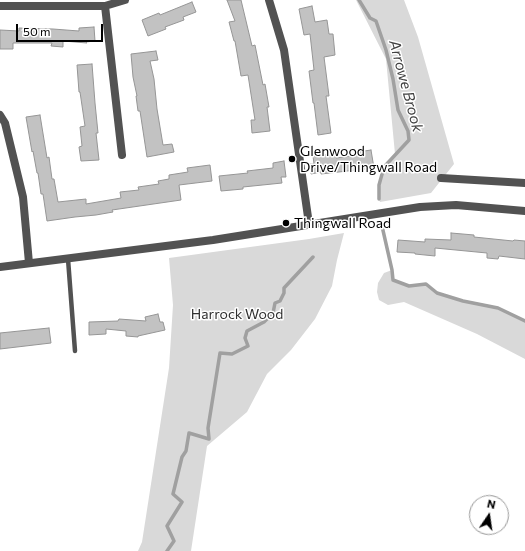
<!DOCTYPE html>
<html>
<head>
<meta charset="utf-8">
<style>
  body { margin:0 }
  #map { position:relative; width:525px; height:551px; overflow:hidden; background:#fff; font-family:Commissioner,sans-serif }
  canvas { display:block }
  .north { position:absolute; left:469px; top:495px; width:40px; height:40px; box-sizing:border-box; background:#fff; border:1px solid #999; border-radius:50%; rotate:13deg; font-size:11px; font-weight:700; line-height:16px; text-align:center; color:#000 }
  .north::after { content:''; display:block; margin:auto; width:14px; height:18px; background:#000; clip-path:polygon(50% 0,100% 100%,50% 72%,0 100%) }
  .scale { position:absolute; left:16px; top:24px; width:87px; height:18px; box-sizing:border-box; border:2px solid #000; border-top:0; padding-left:5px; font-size:12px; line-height:14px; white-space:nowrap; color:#000; -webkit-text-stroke:3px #fff; paint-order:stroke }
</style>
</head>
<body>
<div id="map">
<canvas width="525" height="551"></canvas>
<div class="north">N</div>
<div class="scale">50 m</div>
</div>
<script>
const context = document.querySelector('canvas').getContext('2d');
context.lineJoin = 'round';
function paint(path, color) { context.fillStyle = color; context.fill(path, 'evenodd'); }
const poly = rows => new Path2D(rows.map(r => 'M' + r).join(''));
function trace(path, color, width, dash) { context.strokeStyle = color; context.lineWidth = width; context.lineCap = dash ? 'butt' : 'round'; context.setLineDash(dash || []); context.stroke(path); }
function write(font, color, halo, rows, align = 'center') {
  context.font = font + ' Commissioner,sans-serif'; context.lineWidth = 3; context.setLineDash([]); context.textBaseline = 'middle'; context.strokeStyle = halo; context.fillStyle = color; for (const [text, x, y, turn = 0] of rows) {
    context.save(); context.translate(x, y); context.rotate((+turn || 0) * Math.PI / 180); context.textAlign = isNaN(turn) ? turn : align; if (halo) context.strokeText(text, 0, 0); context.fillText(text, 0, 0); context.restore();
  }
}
const green = poly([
  [356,0,404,0,418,37,454,164,431,193,380,202,379,199,379,185,384,167,395,154,386,59],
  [344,233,337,260,332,286,315,319,291,350,267,374,247,412,207,446,191,551,138,551,142,542,169,368,173,305,169,258,309,239],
  [392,270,393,280,409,286,426,284,437,293,463,301,498,308,525,321,525,359,477,334,404,302,388,305,379,300,377,292,378,283,384,273]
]);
const stream = poly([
  [359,0,370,18,376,21,386,50,393,79,398,110,408,131,409,140,384,167,379,185,379,199],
  [382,226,392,270,393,280,409,286,426,284,437,293,463,301,498,308,525,321],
  [167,551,174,541,167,526,182,502,173,494,182,457,186,451,189,433,209,439,208,428,220,353,232,354,248,346,245,338,247,331,264,322,273,313,275,303,280,301,284,293,284,288,313,257]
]);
const building = poly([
  [227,0,241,0,252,46,255,45,263,85,265,84,269,107,267,107,270,131,252,133,251,120,255,120,248,75,241,76,235,41,234,41,229,22,235,21,227,0],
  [192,2,196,12,183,17,184,20,165,27,166,29,148,36,142,20,159,13,160,15,192,2],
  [312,6,315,22,327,20,329,34,333,34,335,55,324,57,329,96,326,96,331,133,318,135,314,103,313,103,309,71,314,70,310,34,304,35,299,9,312,6],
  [94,27,95,41,86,42,87,43,63,41,63,47,51,46,52,43,13,43,13,49,0,49,0,30,19,31,19,28,53,29,79,31,79,28,94,27],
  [156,51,158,60,150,61,154,79,157,109,163,145,172,144,174,152,147,157,140,111,138,111,136,96,137,96,133,77,131,54,156,51],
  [92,64,95,103,98,133,96,133,99,160,81,161,79,147,82,146,80,127,85,126,80,92,79,92,77,65,92,64],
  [40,115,47,158,49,157,52,179,54,179,58,202,86,199,86,204,121,198,120,192,139,190,138,187,159,184,158,181,169,179,169,175,188,172,187,168,210,165,212,181,179,185,181,200,112,210,113,212,96,215,75,217,47,221,43,194,41,194,38,173,37,173,33,151,32,152,26,117,40,115],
  [371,150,374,168,321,174,321,172,311,174,310,164,314,164,313,156,325,154,326,156,335,155,336,158,358,155,358,152,371,150],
  [284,161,286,177,281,177,282,183,243,187,243,189,221,191,219,176,248,173,247,171,273,168,273,163,284,161],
  [451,233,474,235,474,237,513,241,514,240,525,241,525,259,499,256,498,259,487,258,487,253,435,248,435,256,415,254,415,253,397,252,398,240,425,242,425,239,451,240,451,233],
  [158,314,160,322,163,322,165,330,138,336,138,337,126,336,126,331,106,329,106,334,89,335,89,322,118,321,119,319,146,321,145,317,158,314],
  [49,328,51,343,0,349,0,333,49,328]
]);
const service = poly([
  [68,259,75,351]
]);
const minor = poly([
  [269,0,284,50,309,224],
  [0,6,105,6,125,0],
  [105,6,122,155],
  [0,115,5,123,23,197,29,263],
  [441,178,525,183]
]);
const tertiary = poly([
  [0,267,213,240,420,207,456,205,525,211]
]);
const markers = [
  [292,159,4,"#000"],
  [286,223,4,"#000"]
];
const poiNames = [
  ["Glenwood",300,151],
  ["Drive/Thingwall Road",300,167],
  ["Thingwall Road",294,223]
];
const parkNames = [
  ["Harrock Wood",237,314]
];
const waterNames = [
  ["Arrowe Brook",406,86,75]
];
paint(green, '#d9d9d9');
trace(stream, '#a0a0a0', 3.5);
paint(building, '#c2c2c2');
trace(building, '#969696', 1);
trace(service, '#525252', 4.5);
trace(minor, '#525252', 8);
trace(tertiary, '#525252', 8);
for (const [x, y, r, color] of markers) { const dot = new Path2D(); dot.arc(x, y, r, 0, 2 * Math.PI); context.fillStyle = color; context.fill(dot); trace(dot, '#fff', 1.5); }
write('14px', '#000', '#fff', poiNames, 'left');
write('14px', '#303030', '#fff', parkNames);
write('italic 15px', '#414141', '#fff', waterNames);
</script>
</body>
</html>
